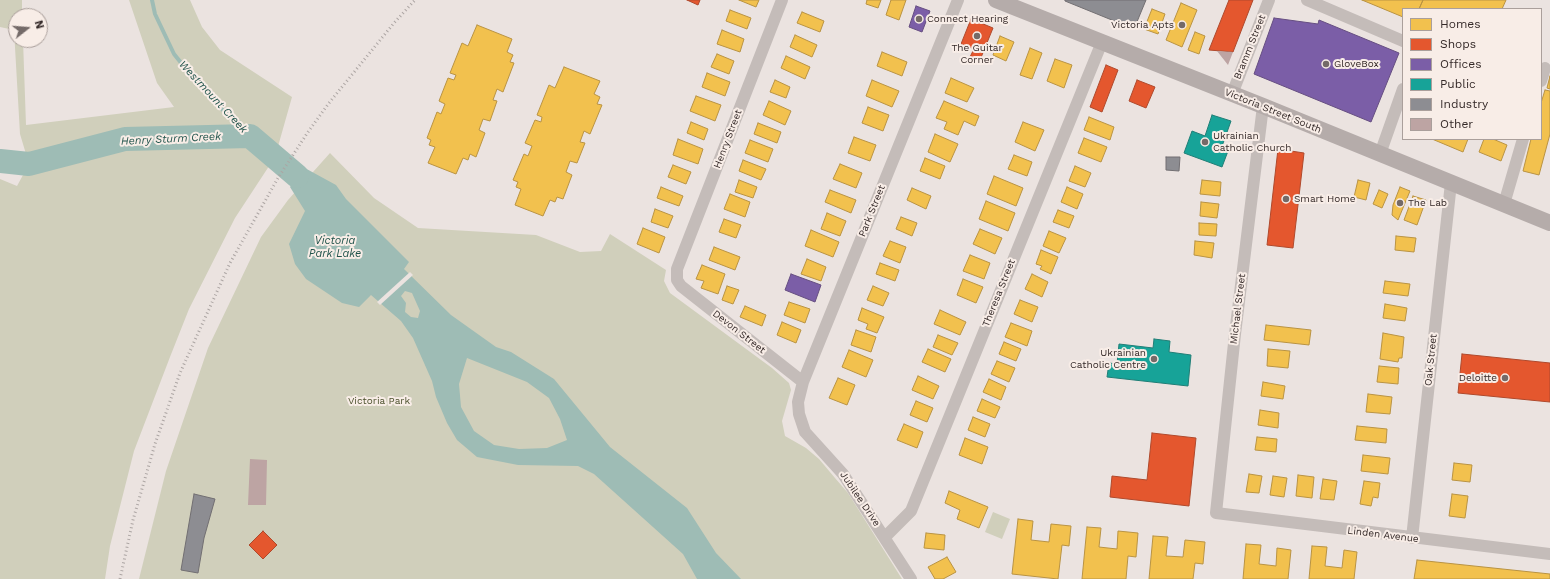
<!DOCTYPE html>
<html>
<head>
<meta charset="utf-8">
<style>
  body { margin:0 }
  #map { position:relative; width:1550px; height:579px; overflow:hidden; background:#ebe3e0; font-family:"Work Sans",sans-serif }
  canvas { display:block }
  .legend { position:absolute; left:1402px; top:8px; width:140px; height:132px; box-sizing:border-box; background:#f8ede7; border:1px solid #aa9f9b; margin:0; padding:5px 7px; list-style:none; font-size:12px; color:#342928 }
  .legend li { display:flex; align-items:center; gap:8px; height:20px }
  .legend b { width:20px; border:1px solid #aa9f9b }
  .north { position:absolute; left:8px; top:8px; width:40px; height:40px; box-sizing:border-box; background:#f8ede7; border:1px solid #aa9f9b; border-radius:50%; rotate:73deg; font-size:11px; font-weight:700; line-height:16px; text-align:center; color:#342928 }
  .north::after { content:''; display:block; margin:auto; width:14px; height:18px; background:#746a68; clip-path:polygon(50% 0,100% 100%,50% 72%,0 100%) }
</style>
</head>
<body>
<div id="map">
<canvas width="1550" height="579"></canvas>
<ul class="legend">
<li><b style="height:11px;background:#f2c14e"></b>Homes</li>
<li><b style="height:11px;background:#e4572e"></b>Shops</li>
<li><b style="height:11px;background:#7b5ea7"></b>Offices</li>
<li><b style="height:11px;background:#17a398"></b>Public</li>
<li><b style="height:11px;background:#8d8d92"></b>Industry</li>
<li><b style="height:11px;background:#bda4a3"></b>Other</li>
</ul>
<div class="north">N</div>
</div>
<script>
const context = document.querySelector('canvas').getContext('2d');
context.lineJoin = 'round';
function paint(path, color) { context.fillStyle = color; context.fill(path, 'evenodd'); }
const poly = rows => new Path2D(rows.map(r => 'M' + r).join(''));
function trace(path, color, width, dash) { context.strokeStyle = color; context.lineWidth = width; context.lineCap = dash ? 'butt' : 'round'; context.setLineDash(dash || []); context.stroke(path); }
function write(font, color, halo, rows, align = 'center') {
  context.font = font + ' "Work Sans",sans-serif'; context.lineWidth = 4; context.setLineDash([]); context.textBaseline = 'middle'; context.strokeStyle = halo; context.fillStyle = color; for (const [text, x, y, turn = 0] of rows) {
    context.save(); context.translate(x, y); context.rotate((+turn || 0) * Math.PI / 180); context.textAlign = isNaN(turn) ? turn : align; if (halo) context.strokeText(text, 0, 0); context.fillText(text, 0, 0); context.restore();
  }
}
const green = poly([
  [0,0,22,0,22,16,16,16,16,40,23,40,26,125,174,107,157,83,129,0,190,0,202,27,220,50,292,97,275,157,235,218,189,309,170,357,134,451,110,546,105,579,0,579,0,179,17,186,29,164,20,134,14,30,0,27],
  [330,153,374,198,418,228,536,235,580,252,601,251,610,234,666,270,664,281,670,293,772,368,789,383,791,390,782,421,785,436,806,448,819,459,835,478,848,493,902,579,139,579,166,471,208,348,261,237,288,200],
  [993,512,1010,519,1002,539,985,532]
]);
const water = poly([
  [303,167,336,185,346,199,409,262,404,269,451,315,496,347,511,352,554,379,610,447,687,508,716,553,741,579,697,579,683,554,594,474,578,466,518,465,477,457,457,440,447,423,436,397,432,381,413,338,401,321,371,295,359,307,342,303,306,279,295,264,289,244,305,211,290,187],
  [405,291,412,293,420,311,418,318,411,317,405,312,406,303,401,296],
  [467,358,527,382,549,398,560,419,567,440,547,448,519,449,494,445,474,431,461,407,459,384]
]);
const pier = poly([
  [410,272,413,275,380,305,377,302]
]);
const homes = poly([
  [739,0,759,0,756,7,739,0],
  [867,0,881,0,878,8,866,4,867,0],
  [891,0,906,0,899,20,886,15,891,0],
  [1362,0,1423,0,1419,9,1403,9,1403,17,1362,0],
  [1423,0,1506,0,1502,9,1419,9,1423,0],
  [1181,3,1197,10,1182,47,1166,40,1181,3],
  [1152,9,1165,14,1158,34,1144,29,1152,9],
  [730,10,751,18,747,29,726,21,730,10],
  [802,12,824,21,820,32,797,23,802,12],
  [477,25,512,39,507,52,513,55,510,62,514,63,503,92,497,89,493,100,497,101,490,121,483,119,479,130,485,133,476,157,470,154,468,160,463,158,456,174,428,163,435,147,429,145,431,140,427,138,437,112,441,114,445,104,439,101,448,78,454,80,456,75,450,73,462,43,468,46,477,25],
  [722,30,744,39,740,52,717,44,722,30],
  [1195,32,1205,36,1199,54,1188,50,1195,32],
  [795,35,817,45,812,57,790,47,795,35],
  [1000,36,1014,42,1006,61,993,55,1000,36],
  [1030,48,1042,53,1032,79,1020,75,1030,48],
  [882,52,907,62,902,76,877,66,882,52],
  [717,54,734,61,729,74,711,67,717,54],
  [786,56,810,67,805,79,781,68,786,56],
  [1055,59,1072,65,1064,88,1047,81,1055,59],
  [564,67,600,81,594,94,600,97,597,104,602,105,590,134,584,131,580,142,585,143,577,163,570,161,566,172,572,175,563,199,557,197,555,202,550,200,543,216,515,205,521,189,516,187,518,182,513,180,524,154,528,156,532,146,525,143,535,120,541,122,542,117,537,115,549,85,555,88,564,67],
  [707,73,730,82,725,96,702,87,707,73],
  [1550,76,1550,89,1547,88,1550,76],
  [951,78,974,88,967,102,945,93,951,78],
  [775,80,790,87,786,98,770,92,775,80],
  [872,80,899,91,892,107,866,96,872,80],
  [1545,90,1550,91,1550,134,1539,175,1523,171,1531,139,1541,139,1541,103,1545,90],
  [696,96,721,105,715,121,690,111,696,96],
  [769,101,791,111,785,125,763,115,769,101],
  [944,101,979,116,975,126,964,121,958,135,944,129,947,122,936,118,944,101],
  [868,107,889,115,883,131,862,123,868,107],
  [1089,117,1114,127,1110,140,1084,130,1089,117],
  [691,122,708,129,704,140,687,133,691,122],
  [1023,122,1044,130,1035,151,1015,142,1023,122],
  [758,123,781,132,777,143,754,134,758,123],
  [935,134,958,144,950,162,928,152,935,134],
  [854,137,876,145,870,161,848,153,854,137],
  [1084,138,1107,147,1101,162,1078,153,1084,138],
  [678,139,703,149,698,164,673,155,678,139],
  [1432,139,1468,139,1463,152,1432,139],
  [1484,139,1493,139,1507,145,1501,161,1479,152,1484,139],
  [750,140,773,149,768,162,745,153,750,140],
  [1014,155,1032,162,1027,176,1008,169,1014,155],
  [925,158,945,166,940,179,920,171,925,158],
  [743,160,766,169,761,180,739,171,743,160],
  [840,164,862,173,856,188,833,179,840,164],
  [673,165,691,172,686,184,668,177,673,165],
  [1075,166,1091,173,1085,187,1069,181,1075,166],
  [994,176,1023,188,1016,206,987,194,994,176],
  [739,180,757,187,753,198,735,192,739,180],
  [1202,180,1221,182,1220,196,1200,194,1202,180],
  [1358,180,1370,183,1366,200,1354,197,1358,180],
  [661,187,683,196,679,206,657,198,661,187],
  [1067,187,1083,194,1077,209,1061,202,1067,187],
  [1400,187,1410,191,1398,220,1392,215,1393,205,1400,187],
  [912,188,931,196,926,209,907,200,912,188],
  [830,190,856,200,851,213,825,202,830,190],
  [1379,190,1388,194,1382,208,1373,204,1379,190],
  [730,194,750,202,745,217,724,209,730,194],
  [1413,196,1426,200,1417,225,1404,220,1413,196],
  [986,201,1015,213,1008,231,979,219,986,201],
  [1201,202,1219,204,1217,218,1200,216,1201,202],
  [655,209,673,216,668,228,651,222,655,209],
  [1058,210,1074,216,1069,228,1053,222,1058,210],
  [827,213,846,221,840,236,821,229,827,213],
  [901,217,917,223,912,236,896,229,901,217],
  [724,219,741,225,736,238,719,232,724,219],
  [1199,223,1217,224,1216,236,1199,235,1199,223],
  [643,228,665,237,659,253,637,244,643,228],
  [980,229,1002,238,995,254,973,244,980,229],
  [811,230,839,242,833,257,805,246,811,230],
  [1049,231,1066,238,1059,253,1043,246,1049,231],
  [1396,236,1416,238,1414,252,1395,250,1396,236],
  [890,241,906,247,900,263,883,256,890,241],
  [1195,241,1214,243,1212,258,1194,255,1195,241],
  [714,247,740,257,735,270,709,260,714,247],
  [1041,250,1058,257,1051,274,1040,269,1042,266,1036,264,1041,250],
  [970,255,990,263,984,279,963,271,970,255],
  [807,259,826,267,821,281,801,274,807,259],
  [880,263,899,270,895,281,876,274,880,263],
  [702,265,725,274,718,294,701,288,704,281,696,279,702,265],
  [1032,274,1048,282,1042,297,1025,289,1032,274],
  [963,279,983,287,976,303,957,295,963,279],
  [1385,281,1410,284,1408,296,1383,293,1385,281],
  [727,286,739,290,733,304,722,300,727,286],
  [873,286,889,293,883,306,867,300,873,286],
  [1020,300,1038,307,1032,322,1014,314,1020,300],
  [789,302,810,309,805,323,784,315,789,302],
  [1385,304,1407,308,1405,321,1383,318,1385,304],
  [745,306,766,315,762,326,740,317,745,306],
  [862,308,884,317,877,333,866,329,868,324,858,320,862,308],
  [940,310,966,322,960,335,934,324,940,310],
  [782,322,801,330,796,343,777,335,782,322],
  [1011,323,1032,331,1027,346,1005,337,1011,323],
  [1266,325,1311,330,1309,345,1264,340,1266,325],
  [856,330,876,337,871,352,851,345,856,330],
  [1383,333,1404,337,1402,358,1399,358,1398,362,1380,359,1383,333],
  [938,335,958,343,952,355,933,347,938,335],
  [1004,342,1021,349,1016,361,999,354,1004,342],
  [928,349,951,359,945,372,922,362,928,349],
  [1268,349,1290,351,1288,368,1267,366,1268,349],
  [849,350,873,360,866,377,842,367,849,350],
  [997,361,1015,368,1009,382,991,374,997,361],
  [1379,366,1399,368,1398,384,1377,382,1379,366],
  [918,376,939,386,933,399,912,390,918,376],
  [838,378,855,385,847,405,829,398,838,378],
  [989,379,1006,387,1001,400,983,392,989,379],
  [1263,382,1285,386,1283,399,1261,396,1263,382],
  [1368,394,1392,397,1390,414,1366,412,1368,394],
  [982,399,1000,407,995,418,977,411,982,399],
  [916,401,933,408,927,422,910,415,916,401],
  [1260,410,1279,413,1278,428,1258,425,1260,410],
  [973,417,990,424,985,437,968,430,973,417],
  [904,424,923,432,917,448,897,440,904,424],
  [1357,426,1387,429,1386,443,1355,440,1357,426],
  [1257,437,1277,439,1276,452,1255,450,1257,437],
  [965,438,988,447,982,464,959,455,965,438],
  [1363,455,1390,458,1388,474,1361,471,1363,455],
  [1454,463,1472,465,1470,482,1452,480,1454,463],
  [1249,474,1262,476,1259,493,1246,492,1249,474],
  [1298,475,1314,477,1312,498,1296,496,1298,475],
  [1273,476,1287,478,1284,497,1270,495,1273,476],
  [1323,479,1337,481,1334,500,1320,499,1323,479],
  [1364,481,1380,483,1378,498,1373,497,1371,506,1360,504,1364,481],
  [949,491,988,507,979,528,957,519,960,510,945,503,949,491],
  [1452,494,1468,496,1465,518,1449,516,1452,494],
  [1018,519,1033,521,1031,540,1049,542,1051,524,1071,526,1069,546,1062,545,1058,579,1012,574,1018,519],
  [1087,527,1101,528,1099,547,1117,549,1118,531,1138,533,1136,557,1128,556,1126,579,1082,579,1087,527],
  [926,533,945,535,944,550,924,548,926,533],
  [1153,536,1168,537,1166,556,1183,557,1185,540,1205,542,1203,564,1195,563,1193,579,1149,579,1153,536],
  [1246,544,1261,545,1259,564,1276,566,1277,548,1291,550,1288,579,1243,579,1246,544],
  [1312,546,1327,547,1325,566,1342,568,1344,550,1357,552,1354,579,1309,579,1312,546],
  [947,557,956,572,943,579,935,579,928,567,947,557],
  [1417,560,1550,574,1550,579,1414,579,1417,560]
]);
const shops = poly([
  [687,0,700,0,698,5,687,0],
  [1229,0,1253,0,1233,52,1209,50,1229,0],
  [971,19,993,28,980,60,970,57,974,49,961,44,971,19],
  [1106,65,1118,70,1102,112,1090,107,1106,65],
  [1137,80,1155,87,1146,108,1129,101,1137,80],
  [1278,149,1304,153,1293,248,1267,245,1278,149],
  [1462,354,1550,363,1550,402,1458,393,1462,354],
  [1152,433,1196,438,1189,506,1110,497,1112,476,1147,480,1152,433],
  [263,531,277,545,263,559,249,545,263,531]
]);
const offices = poly([
  [916,6,930,11,922,32,909,27,916,6],
  [1274,18,1318,24,1319,20,1399,53,1371,122,1254,74,1274,18],
  [791,274,821,285,815,302,785,290,791,274]
]);
const public = poly([
  [1212,115,1231,121,1221,149,1228,151,1222,167,1184,153,1192,131,1205,136,1212,115],
  [1154,339,1170,341,1169,352,1191,355,1188,386,1107,377,1109,363,1117,364,1119,344,1153,348,1154,339]
]);
const industry = poly([
  [1065,0,1146,0,1134,29,1065,1,1065,0],
  [1166,157,1180,157,1179,171,1166,170,1166,157],
  [194,494,215,499,204,538,198,573,181,570,194,494]
]);
const stream = poly([
  [152,0,155,14,174,54,198,84,226,113,239,122,250,136]
]);
const river = poly([
  [0,161,29,164,125,139,250,136,297,176]
]);
const building = poly([
  [1217,51,1233,52,1228,65],
  [250,459,267,460,266,505,248,505]
]);
const street = poly([
  [782,0,677,269,677,280,681,286,803,382],
  [1307,0,1403,41],
  [1541,81,1545,68],
  [1232,94,1269,0],
  [1263,106,1235,334,1216,513,1550,554],
  [1380,154,1403,89],
  [1504,204,1523,139],
  [885,537,911,511,1102,42],
  [1412,538,1451,183],
  [911,579,843,474,805,432,799,414,798,402,803,382,958,0]
]);
const secondary = poly([
  [996,0,1263,106,1550,223]
]);
const rail = poly([
  [120,579,133,520,155,444,180,373,230,263,278,178,308,132,329,103,394,23,415,0]
]);
const markers = [
  [919,19,4,"#746a68"],
  [1182,25,4,"#746a68"],
  [977,36,4,"#746a68"],
  [1326,64,4,"#746a68"],
  [1205,142,4,"#746a68"],
  [1286,199,4,"#746a68"],
  [1400,203,4,"#746a68"],
  [1154,359,4,"#746a68"],
  [1505,378,4,"#746a68"]
];
const poiNames = [
  ["Connect Hearing",927,19],
  ["Victoria Apts",1174,25,"right"],
  ["The Guitar",977,48,"center"],
  ["Corner",977,60,"center"],
  ["GloveBox",1334,64],
  ["Ukrainian",1213,136],
  ["Catholic Church",1213,148],
  ["Smart Home",1294,199],
  ["The Lab",1408,203],
  ["Ukrainian",1146,353,"right"],
  ["Catholic Centre",1146,365,"right"],
  ["Deloitte",1497,378,"right"]
];
const streetNames = [
  ["Bramm Street",1250,47,-68],
  ["Victoria Street South",1273,111,22],
  ["Henry Street",728,139,-69],
  ["Park Street",872,211,-68],
  ["Theresa Street",999,293,-68],
  ["Michael Street",1238,309,-83],
  ["Devon Street",739,332,38],
  ["Oak Street",1431,360,-84],
  ["Jubilee Drive",860,499,56],
  ["Linden Avenue",1383,535,7]
];
const parkNames = [
  ["Victoria Park",379,401]
];
const waterNames = [
  ["Westmount Creek",213,97,47],
  ["Henry Sturm Creek",171,139,-3],
  ["Victoria",335,241],
  ["Park Lake",335,254]
];
paint(green, '#d0cfbb');
paint(water, '#9ebcb5');
paint(pier, '#ebe3e0');
paint(homes, '#f2c14e');
trace(homes, '#b99343', 1);
paint(shops, '#e4572e');
trace(shops, '#af492c', 1);
paint(offices, '#7b5ea7');
trace(offices, '#664e81', 1);
paint(public, '#17a398');
trace(public, '#207e76', 1);
paint(industry, '#8d8d92');
trace(industry, '#726f72', 1);
trace(stream, '#9ebcb5', 4);
trace(river, '#9ebcb5', 24);
paint(building, '#bda4a3');
trace(street, '#c4bcb9', 12);
trace(secondary, '#b5acaa', 16);
trace(rail, '#aca5a3', 3, [1, 3]);
for (const [x, y, r, color] of markers) { const dot = new Path2D(); dot.arc(x, y, r, 0, 2 * Math.PI); context.fillStyle = color; context.fill(dot); trace(dot, '#f8ede7', 1.5); }
write('10px', '#342928', '#f8ede7', poiNames, 'left');
write('10px', '#342928', '#f8ede7', streetNames);
write('10px', '#4c512d', '#f8ede7', parkNames);
write('italic 11px', '#20534b', '#f8ede7', waterNames);
</script>
</body>
</html>
